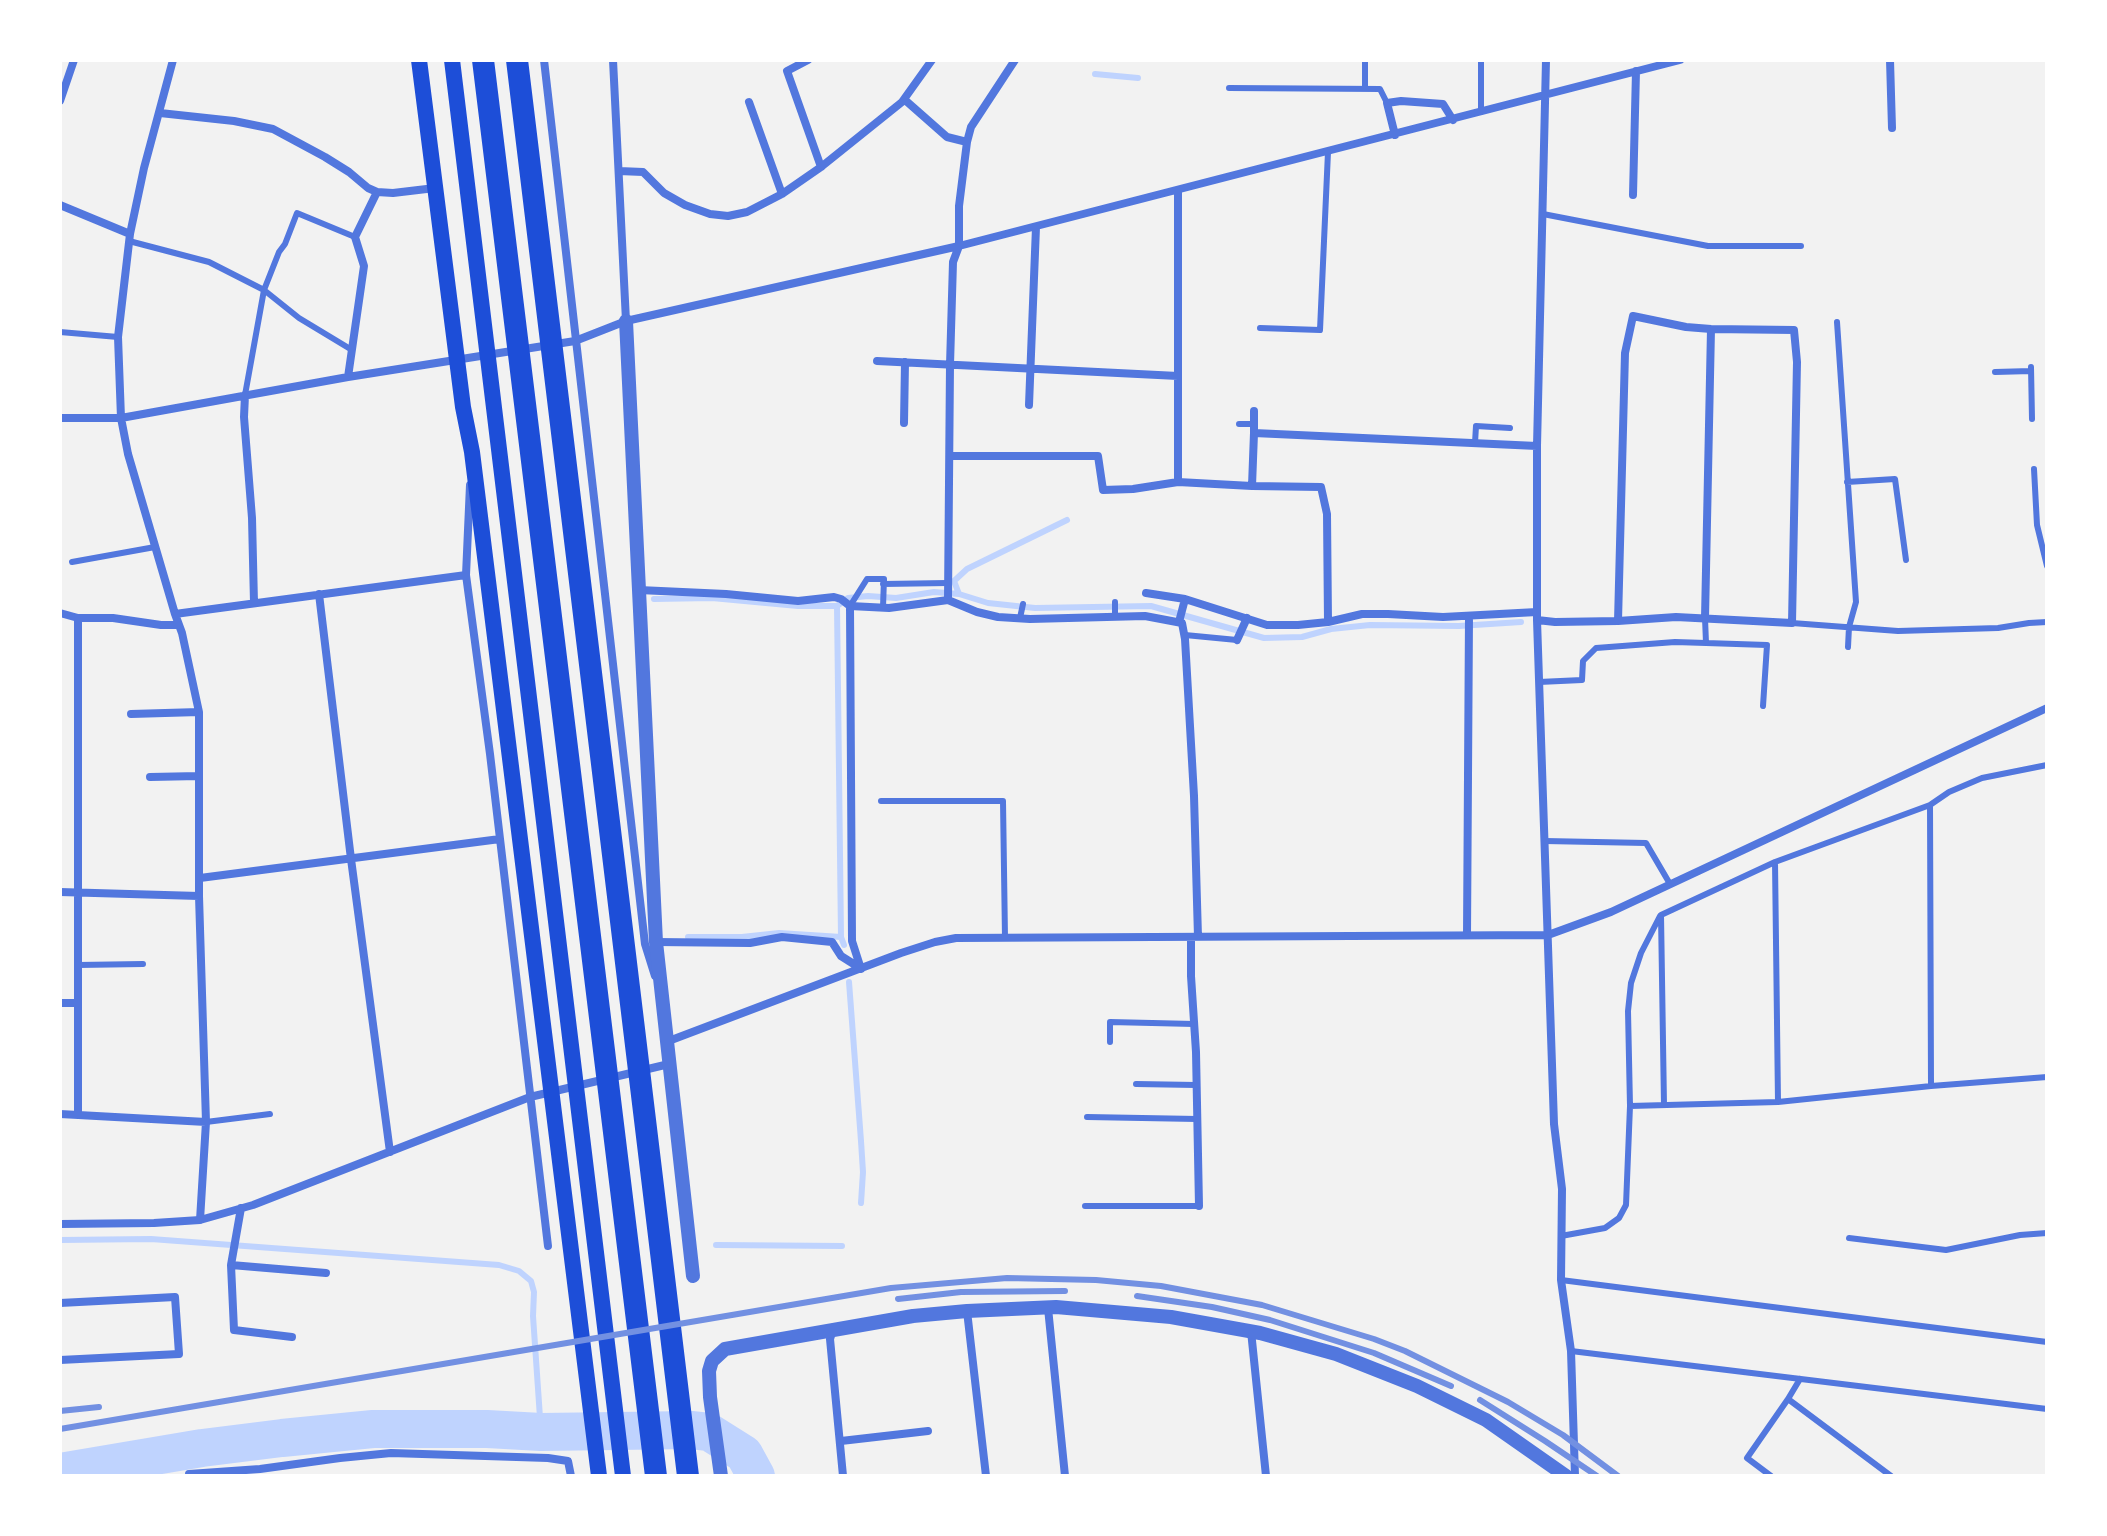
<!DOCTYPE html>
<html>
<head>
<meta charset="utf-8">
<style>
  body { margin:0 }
  #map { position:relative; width:2107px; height:1536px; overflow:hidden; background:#f2f2f2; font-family:"Noto Sans",sans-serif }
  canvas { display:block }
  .frame { position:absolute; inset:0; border:62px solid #fff; pointer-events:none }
</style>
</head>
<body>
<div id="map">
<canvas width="2107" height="1536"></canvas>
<div class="frame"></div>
</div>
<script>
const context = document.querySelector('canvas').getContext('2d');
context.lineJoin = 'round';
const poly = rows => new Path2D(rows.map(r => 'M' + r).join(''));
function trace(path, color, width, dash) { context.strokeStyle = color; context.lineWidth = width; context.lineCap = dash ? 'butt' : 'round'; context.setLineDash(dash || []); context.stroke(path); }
const stream = poly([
  [1095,74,1138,78],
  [959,594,954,581,967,569,1067,520],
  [654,599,712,598,798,606,837,606,841,937,844,945],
  [837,606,848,598,868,596,896,598,934,592,959,594,988,603,1035,608,1151,606,1264,638,1302,637,1331,629,1370,625,1459,626,1521,622],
  [688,937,742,937,779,933,841,937],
  [849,982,861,1141,863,1172,861,1203],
  [60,1240,151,1239,499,1265,519,1271,531,1281,534,1292,533,1316,541,1432],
  [716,1245,842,1246]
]);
const river = poly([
  [60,1472,202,1448,282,1438,373,1429,487,1429,541,1432,691,1430,709,1432,744,1454,756,1476]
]);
const service = poly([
  [1365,60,1365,89],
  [1481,60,1481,112],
  [1229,88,1380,89,1387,103],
  [1543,214,1708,246,1801,246],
  [129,241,209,262,264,290,299,318,352,350],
  [1837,322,1856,602,1849,627,1848,647],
  [1260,328,1320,330,1328,152],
  [60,332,118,337],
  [2031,367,2032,419],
  [1995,372,2031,371],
  [245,395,264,290,279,252,285,244,297,213,355,237],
  [1239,424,1254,424],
  [1475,443,1476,426,1510,428],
  [2034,469,2037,525,2047,566],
  [1847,482,1895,479,1906,560],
  [72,562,155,547],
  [883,584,948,583],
  [850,606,867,579,884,579,883,607],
  [1115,616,1115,602],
  [1020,618,1023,604],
  [1705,618,1706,643,1767,645,1763,706],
  [1792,623,1898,631,1998,628,2029,623,2047,622],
  [1185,635,1237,640],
  [1539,682,1582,680,1583,661,1596,648,1675,642,1706,643],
  [881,801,1003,801,1005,938],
  [1930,805,1931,1086],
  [1545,841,1646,843,1670,884],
  [1775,862,1778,1102],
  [78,965,143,964],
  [1110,1042,1110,1022,1194,1024],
  [1136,1084,1196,1085],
  [1664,1105,1661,915,1775,862,1930,805,1949,792,1982,778,2047,765],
  [1630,1106,1628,1011,1631,983,1641,953,1660,916],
  [1087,1117,1197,1119],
  [206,1122,270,1114],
  [1085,1206,1199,1206],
  [1561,1236,1605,1228,1619,1218,1626,1205,1630,1106,1778,1102,1931,1086,2047,1077],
  [1849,1238,1946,1250,2020,1235,2047,1233],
  [1561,1280,2047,1342],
  [1571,1351,2047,1409],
  [1800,1379,1788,1399,1891,1476],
  [1771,1476,1747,1458,1788,1399]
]);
const minor = poly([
  [173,60,144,168,130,234,118,337,121,418,128,454,175,614,182,633,199,712,199,896,206,1122,200,1220],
  [544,60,645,944,655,976],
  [613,60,626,321],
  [808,60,787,71,821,167],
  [1546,60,1537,446,1537,620,1554,1124,1562,1189,1561,1280,1571,1351,1575,1476],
  [1890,60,1892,128],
  [905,100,947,137,967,142],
  [60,101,74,60],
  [749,102,782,194],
  [160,113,234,121,273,129,325,157,349,172,368,188,377,192,393,193,435,188],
  [1395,135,1387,103,1401,101,1443,104,1453,120],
  [619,171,643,172,664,193,685,205,710,214,728,216,747,212,782,194,821,167,902,102,932,60],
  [1178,190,1178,482,1252,486,1254,433,1537,446],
  [1633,195,1636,71],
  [60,205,130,234],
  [877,361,1178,376],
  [348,377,364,266,355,237,377,192],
  [245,395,244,417,252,518,254,603],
  [1029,405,1036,227],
  [1254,411,1254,433],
  [60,418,121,418,348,377,575,341,626,321,959,246,1680,60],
  [904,423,905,362],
  [950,456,1098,456,1103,490,1133,489,1178,482],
  [470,485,466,575,490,754,548,1246],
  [1252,486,1321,487,1327,514,1328,622],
  [639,590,726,594,798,601,834,597,841,599,850,606,852,941,861,969],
  [1146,593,1185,599,1267,625,1298,625,1328,622,1362,614,1388,614,1443,617,1537,612],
  [319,594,351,859,390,1152],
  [948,600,950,365,953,262,959,246,959,206,967,142,971,127,1015,60],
  [850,606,889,608,948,600,977,612,998,617,1030,619,1145,616,1182,623,1185,639,1194,796,1198,937],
  [60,613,78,618,113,618,161,625,179,625],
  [175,614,466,575],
  [1705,618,1711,329],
  [1537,620,1555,622,1618,621,1676,617,1792,623,1797,362,1794,330,1711,329,1686,327,1633,316,1625,353,1618,621],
  [1179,622,1185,599],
  [1237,640,1247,618],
  [131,714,199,712],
  [150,777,199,776],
  [200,878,500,839],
  [60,892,199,896],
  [1467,935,1469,616],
  [1191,937,1191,976,1196,1052,1199,1206],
  [656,942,750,943,782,937,832,942,841,956,860,968],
  [60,1003,78,1003],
  [666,1042,901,953,935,942,956,938,1548,935,1611,912,2047,708],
  [60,1114,206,1122],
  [78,1114,78,618],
  [241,1208,231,1265,326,1273],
  [60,1224,154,1223,200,1220,253,1205,530,1097,669,1064],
  [231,1265,234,1330,292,1337],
  [60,1303,175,1297,179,1354,60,1360],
  [1048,1308,1065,1476],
  [967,1311,986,1476],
  [833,1330,830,1339,843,1476],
  [1251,1331,1266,1476],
  [841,1441,928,1431],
  [189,1474,260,1469,340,1458,391,1453,548,1458,568,1461,571,1476]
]);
const tertiary = poly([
  [626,321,656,942,693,1276],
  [721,1476,710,1397,709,1371,712,1361,725,1349,913,1316,967,1311,1056,1307,1171,1317,1260,1333,1336,1354,1417,1386,1486,1420,1566,1476]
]);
const secondary = poly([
  [419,60,463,407,472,452,599,1476],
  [452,60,623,1476]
]);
const motorway = poly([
  [483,60,656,1476],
  [517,60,688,1476]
]);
const rail = poly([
  [1137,1296,1212,1307,1270,1320,1374,1353,1451,1386],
  [898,1299,961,1292,1065,1291],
  [1480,1400,1545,1441,1597,1476],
  [60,1411,99,1407],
  [60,1429,891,1288,1007,1278,1096,1280,1161,1286,1262,1305,1374,1339,1405,1351,1508,1402,1563,1435,1618,1476]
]);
trace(stream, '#bfd3fe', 6);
trace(river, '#bfd3fe', 38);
trace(service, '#5277de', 6);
trace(minor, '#5277de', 8);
trace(tertiary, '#5277de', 14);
trace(secondary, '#1d4ed8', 16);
trace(motorway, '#1d4ed8', 22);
trace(rail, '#7290e2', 6);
</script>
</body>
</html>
